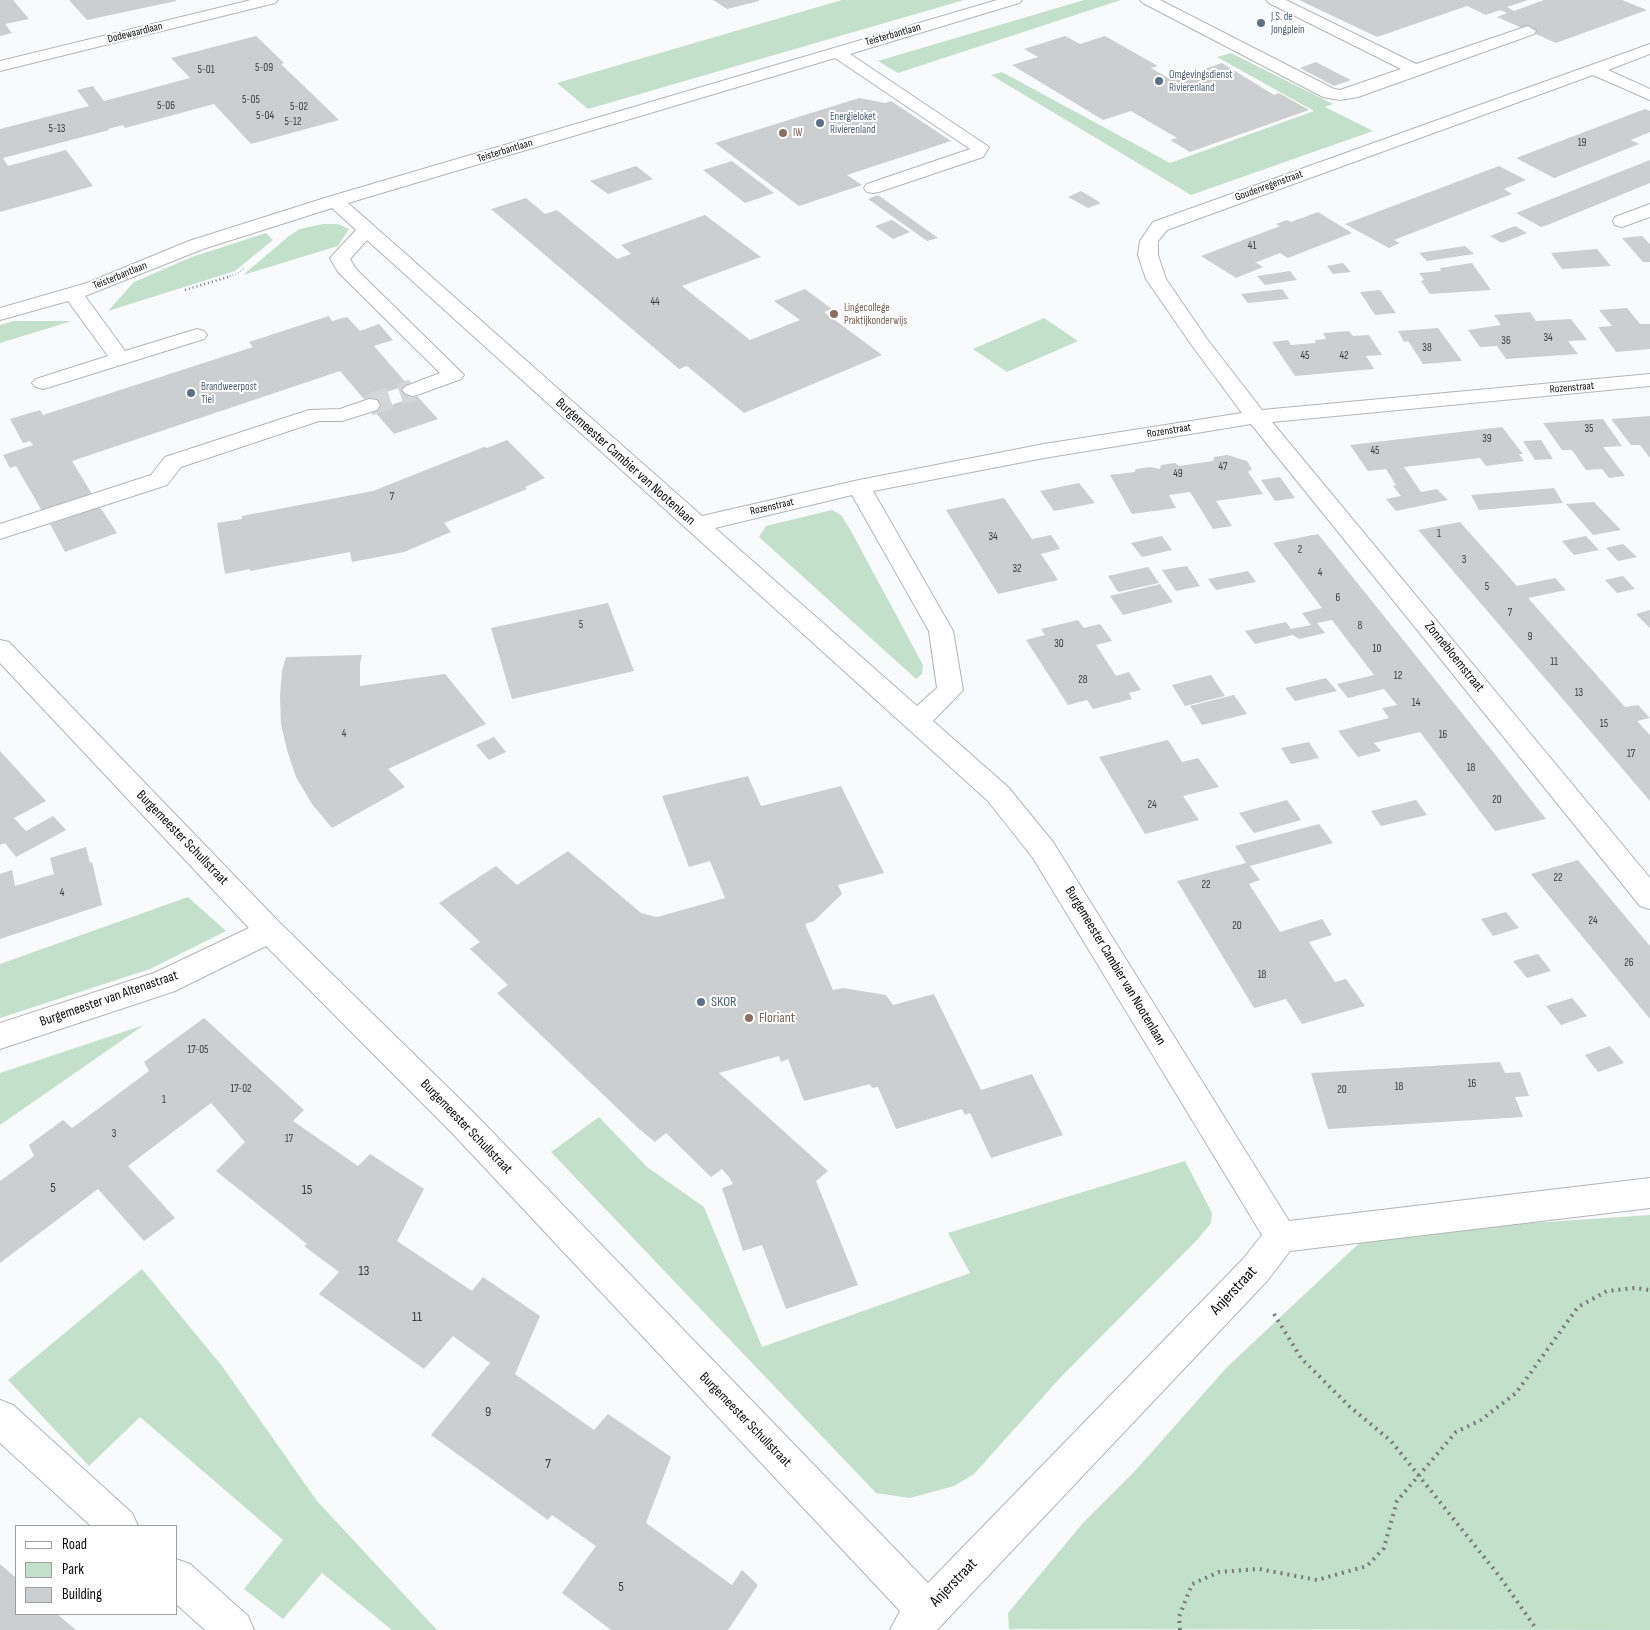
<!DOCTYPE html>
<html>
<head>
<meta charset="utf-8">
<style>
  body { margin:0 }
  #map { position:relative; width:1650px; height:1630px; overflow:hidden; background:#f9fafc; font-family:"Sofia Sans Condensed",sans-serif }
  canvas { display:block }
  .legend { position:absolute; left:15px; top:1525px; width:162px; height:90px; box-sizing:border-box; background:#fff; border:1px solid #9d9e9e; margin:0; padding:6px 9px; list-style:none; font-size:15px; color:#0b0c0c }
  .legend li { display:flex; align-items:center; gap:10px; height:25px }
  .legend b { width:25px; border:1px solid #9d9e9e }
</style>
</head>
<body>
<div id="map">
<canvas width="1650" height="1630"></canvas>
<ul class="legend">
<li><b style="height:6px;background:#fff"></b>Road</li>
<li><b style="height:14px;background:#c3e0cb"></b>Park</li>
<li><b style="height:14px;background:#cdced0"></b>Building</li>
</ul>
</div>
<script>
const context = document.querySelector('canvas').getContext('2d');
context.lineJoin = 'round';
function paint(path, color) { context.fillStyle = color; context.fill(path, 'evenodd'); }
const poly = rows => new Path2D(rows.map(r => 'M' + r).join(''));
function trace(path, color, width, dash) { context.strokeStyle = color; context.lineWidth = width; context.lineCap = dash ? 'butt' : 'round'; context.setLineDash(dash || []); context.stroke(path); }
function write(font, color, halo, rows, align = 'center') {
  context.font = font + ' "Sofia Sans Condensed",sans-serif'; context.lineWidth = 4; context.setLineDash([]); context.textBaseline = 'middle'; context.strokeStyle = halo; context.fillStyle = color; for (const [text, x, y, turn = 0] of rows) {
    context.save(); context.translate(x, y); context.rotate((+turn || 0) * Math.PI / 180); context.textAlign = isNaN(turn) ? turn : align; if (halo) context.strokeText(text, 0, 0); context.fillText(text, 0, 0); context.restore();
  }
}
const green = poly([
  [842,0,964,0,588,109,557,83],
  [1084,0,1121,0,898,73,878,61],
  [1231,53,1333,104,1325,107,1373,131,1191,195,991,75,1002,72,1170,163,1314,111,1217,57],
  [323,224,338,224,349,229,338,246,243,275,289,236,300,229],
  [266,233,273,240,235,271,108,311,134,282,192,257],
  [1044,318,1078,341,1007,372,973,349],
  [14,321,72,321,0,343,0,325],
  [832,510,841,515,851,531,923,665,922,674,916,679,759,537,766,526],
  [188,897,226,931,150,969,0,1018,0,964],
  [144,1025,0,1125,0,1073],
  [599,1117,647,1167,704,1207,762,1347,970,1273,948,1233,1185,1161,1212,1213,1211,1223,1198,1239,1060,1378,974,1474,954,1486,910,1498,876,1493,551,1152],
  [1650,1215,1650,1630,1009,1629,1008,1613,1083,1523,1135,1471,1227,1367,1369,1234],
  [142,1269,222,1366,317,1501,437,1630,392,1630,322,1573,283,1619,244,1589,283,1540,140,1417,89,1466,8,1380]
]);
const building = poly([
  [0,0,13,0,29,19,5,24,12,33,0,36],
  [69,0,176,0,176,1,87,20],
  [713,0,759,0,759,1,727,9],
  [1299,0,1528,0,1507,7,1514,11,1544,0,1622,0,1647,10,1556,43,1497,17,1507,13,1500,10,1486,15,1467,6,1377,37],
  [256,36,284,63,281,64,339,120,251,144,214,104,125,128,123,125,108,129,109,130,3,158,8,166,66,150,93,186,0,212,0,129,89,106,77,90,93,86,104,101,190,78,171,58],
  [1065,36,1080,44,1105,36,1158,66,1151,68,1172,80,1222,63,1274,95,1279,93,1309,110,1190,152,1170,140,1177,138,1131,111,1103,120,1012,65,1038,57,1024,49],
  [1316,62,1337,73,1351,80,1334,86,1300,68],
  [859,98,885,103,891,101,951,141,847,175,862,185,799,206,715,143],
  [1645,109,1650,111,1650,132,1631,140,1639,144,1554,178,1516,158],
  [1650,160,1650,183,1550,224,1541,227,1516,213],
  [732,161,774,193,745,203,703,170],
  [636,166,653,179,608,194,590,181],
  [1499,166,1526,180,1504,189,1512,194,1394,240,1400,243,1389,248,1345,224],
  [1081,191,1101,203,1088,208,1068,197],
  [878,195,938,238,927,241,868,199],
  [526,198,545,214,557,210,617,259,631,254,621,245,705,215,761,257,682,286,750,340,800,320,774,301,805,289,832,309,824,312,882,355,744,413,687,366,679,369,491,209],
  [1318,212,1352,233,1288,258,1280,253,1257,262,1255,262,1263,267,1236,278,1201,256,1280,226,1276,224,1287,220,1291,222],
  [892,220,910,232,893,239,875,226],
  [1515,226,1527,233,1502,243,1490,236],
  [1642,236,1650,244,1650,262,1643,262,1622,238],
  [1465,246,1474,254,1427,261,1419,253],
  [1597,249,1611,266,1562,269,1551,253],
  [1343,263,1351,272,1333,274,1327,266],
  [1472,263,1491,290,1430,294,1421,281,1424,280,1419,273,1441,271,1440,268],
  [1290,271,1297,280,1265,285,1257,276],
  [1282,289,1289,299,1248,303,1241,294],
  [1380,290,1396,313,1375,315,1360,292],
  [1627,308,1640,324,1650,324,1650,349,1616,352,1598,327,1612,326,1599,310],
  [1530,312,1536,321,1571,319,1587,340,1568,341,1578,354,1506,359,1497,346,1480,347,1468,330,1501,325,1494,315],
  [329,316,332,321,347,317,360,331,379,324,393,340,374,346,408,385,364,399,340,371,72,461,92,494,42,511,16,466,10,468,3,455,33,445,30,441,23,443,10,419,40,410,43,415,253,347,249,342],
  [1438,328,1462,361,1423,364,1408,341,1404,342,1398,331],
  [1349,331,1353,336,1369,335,1382,355,1366,356,1374,369,1295,376,1272,342,1288,340,1291,345,1316,343,1315,340,1326,339,1323,333],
  [417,396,438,419,394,434,374,411],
  [1650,416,1650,458,1640,445,1631,445,1611,419],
  [1603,419,1622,446,1603,447,1625,476,1609,478,1602,469,1586,470,1572,450,1562,450,1543,423],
  [1502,427,1523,454,1519,454,1524,461,1486,466,1480,458,1404,467,1421,492,1437,489,1448,500,1396,511,1386,499,1401,496,1393,486,1396,485,1386,469,1368,471,1350,445],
  [507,440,545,478,525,487,527,489,444,523,451,532,404,552,352,562,350,552,250,571,250,569,225,574,217,523,242,519,242,516,373,491,484,447,487,448],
  [1541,440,1553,459,1535,460,1523,441],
  [1227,455,1247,461,1252,469,1248,472,1263,494,1216,501,1232,526,1213,529,1190,492,1169,495,1176,508,1132,514,1110,475,1135,472,1136,469,1150,467,1160,469,1161,465,1175,463,1179,466,1213,461,1214,457],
  [1280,477,1295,498,1275,501,1261,480],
  [1079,483,1095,503,1054,511,1040,491],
  [1554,488,1563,503,1479,510,1471,495],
  [1004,498,1032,539,1051,535,1059,547,1060,549,1041,554,1058,580,998,594,946,510],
  [1594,502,1621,530,1593,535,1566,504],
  [100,507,117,533,65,552,50,524],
  [1460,522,1517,586,1555,578,1566,590,1528,598,1625,707,1638,705,1650,718,1637,721,1650,735,1650,801,1418,530],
  [1318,534,1494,753,1546,819,1495,831,1420,732,1374,743,1381,751,1358,757,1338,731,1389,718,1382,708,1397,705,1384,689,1348,698,1337,684,1374,675,1332,620,1317,623,1325,633,1299,639,1293,635,1255,644,1245,631,1286,622,1291,629,1311,625,1302,613,1322,608,1273,543],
  [1162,536,1172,550,1142,557,1131,543],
  [1586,536,1599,550,1574,555,1562,541],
  [1623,544,1637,557,1618,561,1606,548],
  [1187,566,1200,586,1176,591,1162,570],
  [1148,567,1159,583,1118,592,1108,576],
  [1248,571,1256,582,1216,590,1208,579],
  [1623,576,1635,589,1617,593,1605,580],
  [1160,584,1173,602,1123,615,1110,596],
  [608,603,634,671,512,699,491,628],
  [1650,610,1650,628,1636,614],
  [1078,620,1084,628,1100,624,1112,641,1096,645,1116,676,1129,672,1141,690,1129,693,1132,699,1093,709,1087,700,1068,705,1026,640,1045,635,1041,629],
  [362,655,360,664,360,686,445,674,486,724,388,769,405,787,332,828,312,804,296,777,287,750,281,724,280,696,282,671,286,657],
  [1211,675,1225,696,1185,706,1172,685],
  [1326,678,1337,691,1295,701,1285,688],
  [1234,695,1247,714,1202,725,1190,706],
  [494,737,506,752,489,760,476,745],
  [1168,740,1182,762,1198,758,1219,787,1183,796,1199,820,1145,834,1099,757],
  [1309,742,1319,758,1291,764,1281,748],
  [0,751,46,801,14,818,26,831,53,816,66,830,16,857,5,843,0,845],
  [748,776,761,806,841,786,884,873,838,885,842,894,814,921,805,924,833,990,843,988,886,995,893,1005,934,994,981,1090,1032,1074,1063,1135,991,1158,970,1113,965,1115,962,1109,896,1129,878,1087,872,1088,870,1084,804,1101,788,1059,781,1062,779,1056,719,1073,828,1171,816,1181,858,1285,786,1309,762,1245,743,1251,722,1188,733,1184,729,1177,722,1169,711,1177,666,1133,655,1142,638,1128,497,993,508,985,470,949,480,942,439,903,496,866,517,885,568,851,641,913,657,917,725,898,710,861,689,867,662,796],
  [1287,800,1301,820,1254,833,1239,813],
  [1416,800,1427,815,1381,826,1371,811],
  [1319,824,1333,843,1250,866,1260,880,1249,884,1280,932,1322,919,1332,935,1309,942,1335,982,1346,979,1365,1006,1302,1024,1286,999,1254,1008,1177,881,1246,863,1235,846],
  [86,847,90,863,92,862,102,905,0,939,0,874,12,870,15,886,54,874,50,858],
  [1578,860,1650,946,1650,1019,1531,874],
  [1506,912,1519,928,1493,936,1481,919],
  [1538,954,1551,971,1527,978,1513,961],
  [1572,998,1587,1016,1561,1025,1546,1006],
  [204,1018,304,1110,293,1121,358,1166,370,1154,424,1189,397,1241,472,1291,483,1277,540,1316,515,1374,594,1430,608,1414,671,1457,646,1523,732,1585,742,1570,758,1585,728,1630,611,1630,562,1593,596,1546,552,1515,548,1520,431,1435,490,1363,453,1336,424,1369,319,1294,339,1272,304,1246,307,1244,216,1171,245,1142,211,1103,128,1166,175,1218,144,1241,98,1189,0,1263,0,1181,34,1156,29,1145,63,1120,72,1128,79,1123,149,1071,144,1062],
  [1610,1046,1624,1063,1598,1072,1585,1055],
  [1500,1062,1505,1073,1520,1072,1529,1096,1515,1097,1523,1117,1328,1129,1311,1073],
  [0,1564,16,1578,16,1614,57,1614,76,1630,0,1630]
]);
const minorTunnel = poly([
  [369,405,413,390]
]);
const pathFar2 = poly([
  [227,277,237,274,244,268]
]);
const pathFar1 = poly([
  [185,290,231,276]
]);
const path = poly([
  [1274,1314,1301,1358,1349,1406,1391,1441,1500,1577,1537,1630],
  [1180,1630,1179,1617,1192,1584,1219,1572,1259,1569,1317,1580,1367,1566,1384,1548,1397,1501,1456,1432,1481,1420,1516,1393,1578,1307,1607,1291,1635,1288,1650,1290]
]);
const minor = poly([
  [251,0,278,0,275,3,0,71,0,61,251,0],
  [997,0,1022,0,1019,3,850,54,989,147,983,157,879,192,873,193,867,192,864,188,867,184,970,149,835,58,348,203,702,516,859,480,1044,444,1242,413,1193,347,1146,279,1138,255,1140,241,1153,222,1650,44,1650,54,1608,70,1650,89,1650,100,1593,75,1167,230,1158,241,1158,255,1166,279,1207,339,1262,410,1650,374,1650,386,1272,422,1650,878,1650,909,1640,906,1251,424,1044,458,873,491,953,631,963,690,933,721,1008,787,1053,842,1289,1221,1650,1178,1650,1208,1290,1251,1267,1281,937,1630,890,1630,900,1611,453,1134,266,946,175,991,0,1049,0,1023,154,973,249,928,0,663,0,640,9,642,280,923,475,1114,928,1583,1243,1259,1262,1235,1033,858,988,801,367,240,350,259,356,269,464,375,461,379,420,394,413,396,406,394,402,390,406,386,440,373,338,272,330,258,356,230,332,208,203,249,85,296,125,351,197,329,204,331,207,335,204,339,50,387,43,389,36,387,32,383,36,379,108,356,68,301,0,320,0,308,87,283,189,241,328,197,997,0],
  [852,495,929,631,937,688,917,706,715,528,852,495],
  [1140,0,1160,0,1334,89,1340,90,1401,69,1269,3,1266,0,1286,0,1416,64,1522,28,1528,26,1536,31,1534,34,1358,97,1340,100,1323,97,1143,3,1140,0],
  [1650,204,1650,217,1622,227,1615,225,1613,221,1615,217,1650,204],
  [369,399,377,400,380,405,377,410,342,421,319,421,181,467,167,485,0,539,0,524,151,475,165,457,309,410,340,409,369,399],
  [0,1400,13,1405,132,1513,138,1526,91,1526,0,1443,0,1400],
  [176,1559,190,1564,248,1616,254,1630,205,1630,176,1604,176,1559]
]);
const markers = [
  [1261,23,5,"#5c6f8a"],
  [1159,81,5,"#5c6f8a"],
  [820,123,5,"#5c6f8a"],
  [783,133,5,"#8d6e63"],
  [834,314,5,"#8d6e63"],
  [191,393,5,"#5c6f8a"],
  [701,1002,5,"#5c6f8a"],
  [749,1018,5,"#8d6e63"]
];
const farServicenames = [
  ["J.S. de",1271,17],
  ["Jongplein",1271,30],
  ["Omgevingsdienst",1169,75],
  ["Rivierenland",1169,88],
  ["Energieloket",830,117],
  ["Rivierenland",830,130],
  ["Brandweerpost",201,387],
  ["Tiel",201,400]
];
const farStreetnames = [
  ["Dodewaardlaan",135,33,-14],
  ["Teisterbantlaan",893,35,-16],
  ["Teisterbantlaan",505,151,-17],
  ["Goudenregenstraat",1269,186,-20],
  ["Teisterbantlaan",120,276,-22],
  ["Rozenstraat",1572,388,-5],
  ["Rozenstraat",1169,431,-9],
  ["Rozenstraat",772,507,-13]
];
const numberNames = [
  ["5-09",264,68],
  ["5-01",206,70],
  ["5-05",251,100],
  ["5-06",166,106],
  ["5-02",299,107],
  ["5-04",265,116],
  ["5-12",293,122],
  ["5-13",57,129],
  ["19",1582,143],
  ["41",1252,246],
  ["44",655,302],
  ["34",1548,338],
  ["36",1506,341],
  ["38",1427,348],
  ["45",1305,356],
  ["42",1344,356],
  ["35",1589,429],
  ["39",1487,439],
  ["45",1375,451],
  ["47",1223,467],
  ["49",1178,474],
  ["7",392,497],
  ["1",1439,534],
  ["34",993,537],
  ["2",1300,550],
  ["3",1464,560],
  ["32",1017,569],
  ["4",1320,573],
  ["5",1487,587],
  ["6",1338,598],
  ["7",1510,613],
  ["5",581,625],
  ["8",1360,626],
  ["9",1530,637],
  ["30",1059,644],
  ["10",1377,649],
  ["11",1554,662],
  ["12",1398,676],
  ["28",1083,680],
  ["13",1579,693],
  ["14",1416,703],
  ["15",1604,724],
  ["4",344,734],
  ["16",1443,735],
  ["17",1631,754],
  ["18",1471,768],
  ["20",1497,800],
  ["24",1152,805],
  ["22",1558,878],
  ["22",1206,885],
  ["4",62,893],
  ["24",1593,921],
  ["20",1237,926],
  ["26",1629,963],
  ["18",1262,975],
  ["17-05",198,1050],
  ["16",1472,1084],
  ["18",1399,1087],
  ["17-02",241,1089],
  ["20",1342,1090],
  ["1",164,1100],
  ["3",114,1134],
  ["17",289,1139]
];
const farEducationnames = [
  ["IW",793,133],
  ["Lingecollege",844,308],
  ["Praktijkonderwijs",844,321]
];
const streetNames = [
  ["Burgemeester Cambier van Nootenlaan",625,462,42],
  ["Zonnebloemstraat",1454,657,51],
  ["Burgemeester Schullstraat",182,838,46],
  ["Burgemeester Cambier van Nootenlaan",1115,966,59],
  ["Burgemeester van Altenastraat",109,999,-19],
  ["Burgemeester Schullstraat",466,1127,46],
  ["Burgemeester Schullstraat",745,1420,46]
];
const serviceNames = [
  ["SKOR",711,1002]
];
const educationNames = [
  ["Floriant",759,1018]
];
const nearNumbernames = [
  ["5",53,1188],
  ["15",307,1190],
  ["13",364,1271],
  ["11",417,1317],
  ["9",488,1412],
  ["7",548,1464],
  ["5",621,1587]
];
const nearStreetnames = [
  ["Anjerstraat",1234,1291,-47],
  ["Anjerstraat",954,1583,-46]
];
paint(green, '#c3e0cb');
paint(building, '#cdced0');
trace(minorTunnel, '#d5d6d8', 22, [22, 11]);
trace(minor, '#b3b4b6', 2);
trace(pathFar2, '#777879', 2, [0.5, 2.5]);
trace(pathFar1, '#777879', 2.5, [1, 3]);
trace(path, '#777879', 4, [2, 5]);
paint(minor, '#fff');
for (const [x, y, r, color] of markers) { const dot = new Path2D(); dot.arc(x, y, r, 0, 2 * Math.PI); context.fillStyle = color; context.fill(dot); trace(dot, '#fff', 2); }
write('11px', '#4e5e75', '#fff', farServicenames, 'left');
write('11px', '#0b0c0c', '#fff', farStreetnames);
write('11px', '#3c3c3d', null, numberNames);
write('11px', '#785e54', '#fff', farEducationnames, 'left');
write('14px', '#0b0c0c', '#fff', streetNames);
write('14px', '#4e5e75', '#fff', serviceNames, 'left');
write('14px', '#785e54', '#fff', educationNames, 'left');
write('14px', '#3c3c3d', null, nearNumbernames);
write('16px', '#0b0c0c', '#fff', nearStreetnames);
</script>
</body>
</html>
